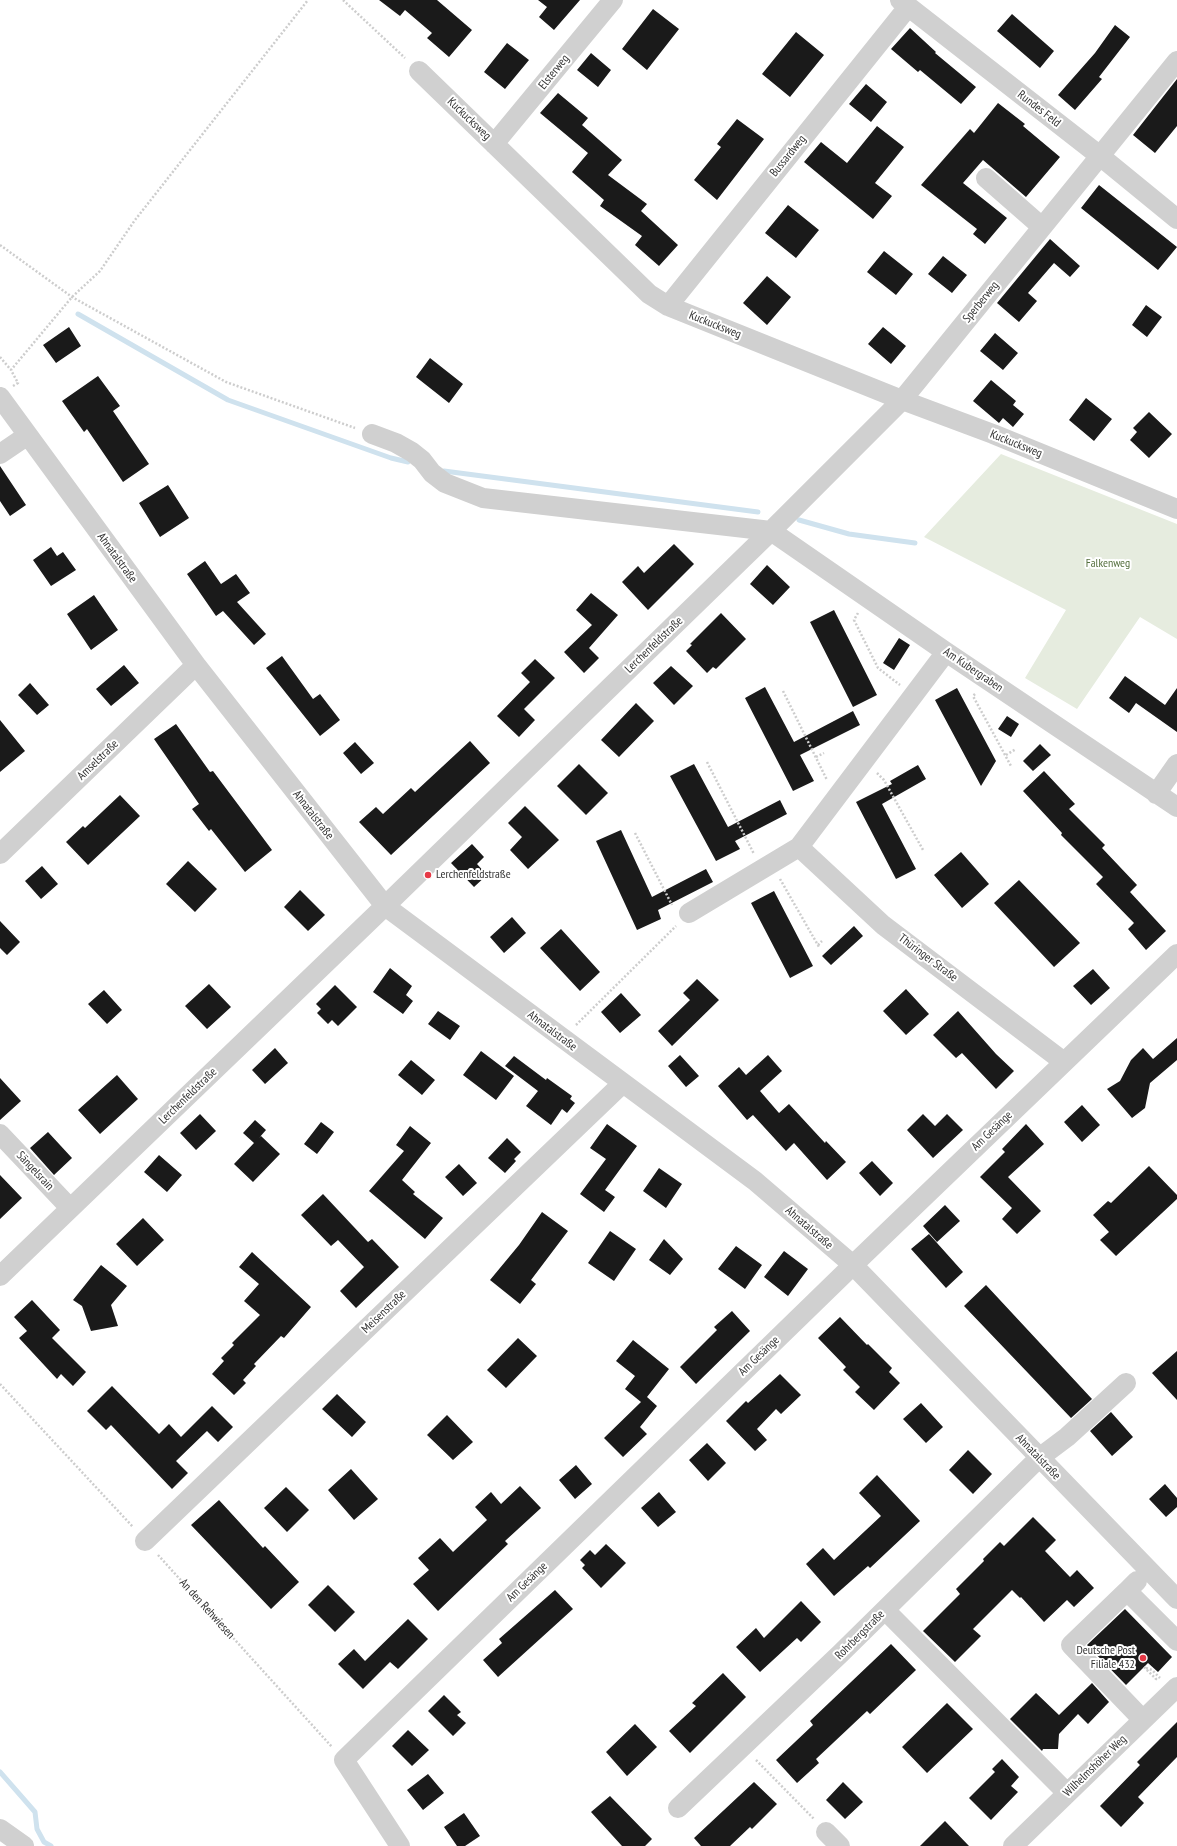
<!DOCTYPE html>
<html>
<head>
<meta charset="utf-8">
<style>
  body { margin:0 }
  canvas { display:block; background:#fff }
</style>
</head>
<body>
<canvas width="1177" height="1846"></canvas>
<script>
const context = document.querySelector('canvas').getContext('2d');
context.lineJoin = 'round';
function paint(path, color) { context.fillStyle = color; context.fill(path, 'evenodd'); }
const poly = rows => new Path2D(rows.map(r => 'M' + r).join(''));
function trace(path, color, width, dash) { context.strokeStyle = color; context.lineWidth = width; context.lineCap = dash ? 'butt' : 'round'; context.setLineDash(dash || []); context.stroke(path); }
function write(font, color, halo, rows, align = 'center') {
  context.font = font + ' "PT Sans Narrow",sans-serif'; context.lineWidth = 4; context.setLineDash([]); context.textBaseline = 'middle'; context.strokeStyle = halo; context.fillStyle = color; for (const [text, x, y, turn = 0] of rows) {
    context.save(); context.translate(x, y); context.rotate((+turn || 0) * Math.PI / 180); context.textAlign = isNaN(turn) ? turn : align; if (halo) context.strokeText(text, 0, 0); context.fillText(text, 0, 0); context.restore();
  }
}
const green = poly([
  [1001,454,1177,524,1177,639,1140,617,1077,709,1025,678,1066,610,924,537]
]);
const stream = poly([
  [78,314,228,400,391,458,408,462],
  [444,471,758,512],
  [799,520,849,534,915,543],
  [0,1772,35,1812,37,1829,44,1842,51,1846]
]);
const building = poly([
  [379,0,437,0,472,30,449,57,427,38,432,33,405,10,400,16],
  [538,0,580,0,554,30,539,17,547,7],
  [653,9,679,29,647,70,622,49],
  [1012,14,1054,51,1040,68,997,31],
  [1115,25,1130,37,1099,77,1102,79,1075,110,1058,95,1095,53],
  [910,28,936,52,935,53,976,87,961,104,920,70,918,72,891,49],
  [796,32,824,55,790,97,762,74],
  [507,43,529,60,505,89,484,72],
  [591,53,611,70,598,87,577,70],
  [1177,79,1177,126,1155,153,1133,135],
  [866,84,887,102,871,122,849,104],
  [558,93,588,118,582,125,622,160,608,175,647,204,641,211,678,245,659,266,635,245,642,236,600,206,604,200,572,172,588,153,540,113],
  [998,103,1025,124,1023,126,1060,157,1026,197,983,160,963,183,1007,218,985,244,973,234,977,229,921,185,970,129,974,133],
  [737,119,764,139,717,200,694,180,721,147,717,144],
  [877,126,904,147,875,183,892,196,873,219,804,162,821,142,847,163],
  [1099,185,1177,247,1158,270,1081,208],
  [788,205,819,230,796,258,765,233],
  [1050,239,1080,266,1070,277,1054,263,1028,293,1037,301,1019,322,997,303],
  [884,251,913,274,896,295,867,272],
  [943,256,967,275,952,293,928,274],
  [767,276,791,297,767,325,743,303],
  [1146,305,1162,317,1147,337,1132,325],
  [69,327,81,346,56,363,43,345],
  [883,327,906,346,891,364,868,344],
  [995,333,1018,353,1003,370,980,351],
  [430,358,463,384,449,403,416,377],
  [98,376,120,406,113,411,149,464,123,482,87,429,84,432,62,401],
  [991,380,1016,401,1013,405,1024,414,1013,427,1003,418,999,423,973,401],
  [1086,398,1112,419,1094,441,1069,420],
  [1149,412,1172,434,1149,458,1130,440,1137,432,1133,428],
  [0,466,26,505,10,516,0,501],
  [168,485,189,518,160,537,139,503],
  [674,544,694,564,648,610,622,582,638,566,644,573],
  [51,547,57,556,63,552,76,570,51,586,33,560],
  [205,561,221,584,236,574,250,593,237,602,266,634,254,645,223,611,216,616,187,574],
  [767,565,790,587,773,605,750,584],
  [591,593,618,615,589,648,599,658,584,673,564,652,592,625,576,610],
  [94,595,118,630,91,650,67,614],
  [834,610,877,695,853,707,810,622],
  [721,613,746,639,716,669,713,667,707,673,686,651,692,645,690,644],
  [899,638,910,645,894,670,883,663],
  [282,656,313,699,320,694,340,720,320,736,266,668],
  [535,659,555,678,524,709,535,720,519,737,497,716,530,682,521,673],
  [124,665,139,683,111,706,96,689],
  [671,666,693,686,674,705,653,683],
  [1125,676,1165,705,1177,688,1177,732,1136,703,1129,713,1109,698],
  [30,683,49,705,37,715,18,695],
  [765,687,794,742,853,711,860,725,800,755,814,781,793,791,745,698],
  [957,688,996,761,981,786,935,700],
  [636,703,654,721,619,757,601,740],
  [1007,716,1019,724,1011,737,998,729],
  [0,720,25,751,0,772],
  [176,724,210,772,213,771,272,850,245,872,211,829,209,831,192,809,199,804,154,739],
  [470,741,490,763,391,855,359,822,376,807,383,814,411,788,415,792],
  [355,742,374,763,361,774,343,753],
  [1040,744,1051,755,1033,771,1023,761],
  [579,764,608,793,586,815,557,786],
  [694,764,728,827,780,800,787,814,735,841,740,849,716,861,670,776],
  [918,765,926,779,882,804,916,869,896,879,856,802,892,784,890,781],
  [1044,771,1075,804,1069,809,1105,845,1102,848,1137,885,1130,892,1166,931,1146,950,1128,929,1134,923,1096,884,1103,877,1061,835,1062,833,1023,791],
  [120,795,140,816,88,865,66,842,83,826,85,828],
  [525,806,559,840,528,869,510,850,522,837,508,823],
  [621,830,652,897,706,869,713,882,658,910,661,919,637,930,596,841],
  [472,844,484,857,477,864,487,875,474,887,451,863],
  [961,852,989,884,962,908,934,875],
  [188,861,217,889,195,912,166,884],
  [42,866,58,884,41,899,25,881],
  [1019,880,1080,943,1054,967,994,903],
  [300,890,325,915,308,931,284,907],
  [774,891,813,966,790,978,751,903],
  [512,917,526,933,504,953,490,937],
  [0,921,20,942,7,955,0,948],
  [854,926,863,936,831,965,822,956],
  [561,929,600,972,580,991,540,948],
  [390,968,412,986,406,995,413,1001,403,1014,373,992],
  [1093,969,1110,988,1091,1005,1073,986],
  [697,979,719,1000,672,1046,658,1031,690,1000,683,993],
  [209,984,231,1007,207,1029,185,1006],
  [335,985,357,1007,338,1026,332,1020,328,1024,317,1013,321,1009,316,1004],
  [906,989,929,1014,906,1035,883,1011],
  [104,990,122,1010,107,1024,88,1004],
  [621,993,641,1015,620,1033,601,1012],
  [438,1011,460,1026,450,1040,428,1024],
  [958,1011,996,1054,1014,1071,996,1089,962,1053,956,1058,933,1035],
  [1177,1038,1177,1060,1150,1083,1145,1108,1132,1118,1107,1089,1120,1081,1131,1060,1143,1048,1153,1059],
  [275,1048,288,1063,265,1084,252,1070],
  [481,1051,514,1076,496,1100,463,1075],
  [680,1055,699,1076,686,1087,668,1066],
  [768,1055,782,1071,760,1091,779,1113,789,1104,825,1143,826,1141,846,1162,827,1180,794,1143,786,1151,753,1115,747,1120,718,1086,739,1067,746,1075],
  [514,1056,546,1080,547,1078,572,1096,570,1099,575,1103,567,1113,562,1109,551,1125,526,1106,538,1091,505,1066],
  [411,1060,435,1080,422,1095,398,1075],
  [117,1075,138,1099,100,1134,78,1110],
  [0,1078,21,1101,0,1120],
  [1082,1105,1100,1125,1082,1142,1064,1122],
  [200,1114,216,1131,196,1150,180,1133],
  [923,1114,935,1126,947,1114,963,1130,933,1158,907,1130],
  [255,1120,266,1130,259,1138,261,1136,280,1154,253,1182,234,1164,254,1143,243,1133],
  [321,1122,334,1132,317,1154,304,1144],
  [607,1124,637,1146,605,1190,615,1197,604,1212,580,1194,606,1159,590,1148],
  [1026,1124,1044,1144,1008,1177,1041,1211,1017,1234,1002,1219,1012,1208,980,1177,1005,1152,1002,1149],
  [410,1126,431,1143,402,1180,415,1192,413,1194,443,1218,425,1239,369,1191,404,1151,396,1145],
  [48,1132,72,1158,54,1175,30,1148],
  [507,1138,521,1152,514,1159,516,1161,505,1173,488,1158],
  [159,1155,182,1175,167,1192,144,1172],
  [872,1161,893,1183,880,1196,859,1173],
  [459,1164,477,1183,463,1196,445,1177],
  [1149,1166,1177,1195,1177,1199,1116,1256,1100,1240,1109,1232,1093,1215,1108,1201,1111,1203],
  [659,1168,682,1184,666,1208,643,1191],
  [0,1175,22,1198,0,1219],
  [323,1194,368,1242,372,1239,399,1267,356,1308,340,1291,364,1267,338,1240,331,1246,301,1215],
  [945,1205,960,1221,937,1242,923,1226],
  [542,1212,568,1231,531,1280,536,1284,520,1304,490,1280,519,1245],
  [143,1218,164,1240,137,1266,116,1244],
  [610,1231,636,1249,614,1281,588,1263],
  [929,1234,963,1272,946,1288,911,1249],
  [664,1239,683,1259,670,1275,649,1260],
  [736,1246,762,1265,745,1289,718,1269],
  [784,1251,808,1269,788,1296,764,1277],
  [252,1252,311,1307,284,1338,281,1336,254,1364,256,1366,243,1380,246,1383,234,1395,212,1374,224,1361,221,1358,234,1345,232,1343,260,1315,244,1301,259,1284,239,1267],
  [101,1265,127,1286,111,1305,118,1326,91,1331,82,1306,73,1300],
  [986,1285,1092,1399,1071,1418,964,1306],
  [32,1300,60,1330,52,1338,86,1372,73,1386,61,1374,57,1379,19,1338,27,1331,14,1317],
  [732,1311,750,1331,696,1384,680,1367,717,1330,714,1327],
  [840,1317,867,1345,868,1344,892,1368,889,1372,900,1383,874,1410,855,1392,860,1387,843,1370,846,1367,818,1338],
  [518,1338,537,1356,506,1388,487,1370],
  [633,1340,669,1369,647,1397,657,1406,640,1427,647,1434,623,1457,604,1438,641,1402,625,1389,635,1376,616,1361],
  [1177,1351,1177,1400,1152,1373],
  [780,1374,801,1395,781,1414,776,1409,757,1429,767,1440,755,1451,726,1421,746,1401,748,1403],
  [112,1386,159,1434,169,1424,181,1437,212,1406,233,1427,218,1442,207,1431,176,1461,188,1473,172,1489,111,1425,106,1430,87,1411],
  [337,1394,366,1422,352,1437,322,1409],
  [921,1403,943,1427,926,1443,903,1419],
  [1111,1412,1133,1437,1112,1456,1090,1431],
  [447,1415,473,1442,453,1460,427,1435],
  [707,1443,726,1463,708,1481,689,1460],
  [968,1450,992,1474,973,1494,949,1470],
  [576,1465,592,1484,575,1499,559,1480],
  [351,1469,378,1499,354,1520,328,1490],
  [877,1475,920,1521,870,1568,868,1566,834,1596,806,1564,823,1548,834,1560,881,1516,859,1493],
  [1165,1484,1177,1498,1177,1507,1166,1517,1149,1499],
  [520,1486,541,1508,505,1541,508,1544,438,1611,413,1584,429,1570,418,1558,440,1538,453,1552,487,1520,475,1507,491,1492,501,1504],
  [286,1487,309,1510,287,1532,264,1508],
  [659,1492,676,1512,658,1527,641,1508],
  [219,1500,263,1548,265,1546,299,1582,271,1609,191,1525],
  [1033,1517,1056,1540,1045,1551,1070,1577,1077,1570,1094,1588,1074,1607,1067,1600,1044,1622,1021,1597,1020,1598,1012,1590,973,1629,981,1636,955,1662,923,1631,960,1594,956,1589,984,1561,983,1559,1000,1542,1004,1546],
  [606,1544,626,1563,601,1588,582,1568,585,1565,580,1560,590,1550,595,1555],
  [328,1585,355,1612,335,1632,308,1605],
  [555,1590,573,1609,498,1677,483,1660,502,1643,499,1639],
  [801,1601,821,1622,801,1642,797,1638,760,1672,736,1647,756,1628,764,1638],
  [1125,1609,1172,1657,1158,1672,1148,1663,1126,1685,1087,1645],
  [408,1619,428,1639,398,1669,390,1662,363,1689,338,1664,354,1649,365,1661],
  [891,1644,916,1670,870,1714,867,1711,816,1759,819,1763,797,1783,776,1760,813,1725,810,1721],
  [723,1673,746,1697,690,1753,669,1731,696,1706,692,1703],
  [1092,1683,1109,1702,1088,1724,1078,1714,1059,1734,1058,1749,1043,1749,1042,1751,1010,1719,1036,1693,1059,1715],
  [444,1695,461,1712,457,1715,466,1723,453,1736,428,1711],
  [947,1703,973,1729,927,1773,902,1747],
  [1177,1722,1177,1757,1138,1797,1144,1803,1121,1827,1100,1806,1140,1765,1137,1762],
  [635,1724,657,1747,627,1776,606,1752],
  [408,1730,429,1750,412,1766,392,1746],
  [1002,1759,1019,1777,1011,1786,1018,1792,991,1820,969,1798,995,1772,992,1769],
  [428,1774,444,1793,423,1810,407,1790],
  [754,1782,777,1804,752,1829,750,1827,730,1846,701,1846,694,1838],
  [843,1782,863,1802,845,1819,826,1800],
  [610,1796,652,1839,645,1846,622,1846,591,1812],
  [464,1813,480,1836,465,1846,457,1846,444,1827],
  [945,1821,969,1846,920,1846]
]);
const path = poly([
  [343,0,405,58],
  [0,245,72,297,226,382,355,428],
  [0,357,11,370],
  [13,386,18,383,11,370,72,297,100,271,135,220,308,0],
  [858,613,854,620,878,668,900,685],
  [783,691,827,780],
  [975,694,973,696,1011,766],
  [1006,755,1016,749],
  [816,757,824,753],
  [707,762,754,854],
  [877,773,884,780,923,850],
  [635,833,672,905],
  [780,879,819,947],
  [818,945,822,941],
  [576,1025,676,926],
  [0,1384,133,1527],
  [158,1555,332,1747],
  [1144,1667,1156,1679,1154,1681],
  [1146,1668,1152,1670,1160,1678],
  [756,1760,814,1819]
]);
const minor = poly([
  [900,0,1100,156,1177,219],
  [419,71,649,294,668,306,902,400,993,434,1177,509],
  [494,144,613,0],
  [986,178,1042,227],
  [668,306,908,7],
  [0,397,196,665,385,906,755,1181,853,1265,1177,1599],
  [372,434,396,443,412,452,422,460,432,473,445,483,483,498,771,531,946,652,1177,807],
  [0,454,28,435],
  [946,652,799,847,883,925,1064,1062],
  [1156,794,1177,764],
  [0,854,196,665],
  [689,913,799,847],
  [0,1134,70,1208],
  [0,1276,385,906,771,531,902,400,1177,61],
  [145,1541,623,1083],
  [1137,1581,1127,1591,1177,1641],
  [1127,1591,1071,1645,1143,1720],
  [885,1610,1067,1793],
  [678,1808,840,1654,1039,1458,1067,1437,1126,1383],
  [0,1829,24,1846],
  [826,1832,840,1846],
  [400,1846,344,1760,853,1265,1177,954],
  [1013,1846,1177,1687]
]);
const markers = [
  [428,875,4,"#e63946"],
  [1143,1658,4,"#e63946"]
];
const streetNames = [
  ["Elsterweg",554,72,-51],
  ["Rundes Feld",1039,109,38],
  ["Kuckucksweg",469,119,44],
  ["Bussardweg",788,156,-51],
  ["Sperberweg",981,302,-51],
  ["Kuckucksweg",715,325,22],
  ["Kuckucksweg",1016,444,22],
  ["Ahnatalstraße",117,558,54],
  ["Lerchenfeldstraße",654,645,-44],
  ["Am Kubergraben",973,670,34],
  ["Amselstraße",98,760,-44],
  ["Ahnatalstraße",313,815,52],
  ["Thüringer Straße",928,958,37],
  ["Ahnatalstraße",552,1031,37],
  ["Lerchenfeldstraße",188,1096,-44],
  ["Am Gesänge",992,1131,-44],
  ["Sängelsrain",35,1171,47],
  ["Ahnatalstraße",809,1228,41],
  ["Meisenstraße",384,1312,-44],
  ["Am Gesänge",759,1356,-44],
  ["Ahnatalstraße",1038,1457,46],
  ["Am Gesänge",527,1582,-44],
  ["An den Rehwiesen",207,1609,48],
  ["Rohrbergstraße",860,1635,-45],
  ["Wilhelmshöher Weg",1095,1766,-44]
];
const parkNames = [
  ["Falkenweg",1108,564]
];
const poiNames = [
  ["Lerchenfeldstraße",436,875],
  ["Deutsche Post",1135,1651,"right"],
  ["Filiale 432",1135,1665,"right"]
];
paint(green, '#e6ecdf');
trace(stream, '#cfe2ee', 5);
paint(building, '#1a1a1a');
trace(path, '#cdcdcd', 2.5, [2, 2]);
trace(minor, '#d0d0d0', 20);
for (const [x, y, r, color] of markers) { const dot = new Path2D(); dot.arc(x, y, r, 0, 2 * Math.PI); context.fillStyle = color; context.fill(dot); trace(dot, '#fff', 1.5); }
write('12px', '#333', '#fff', streetNames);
write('12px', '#56703f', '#fff', parkNames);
write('12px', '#333', '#fff', poiNames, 'left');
</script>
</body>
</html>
